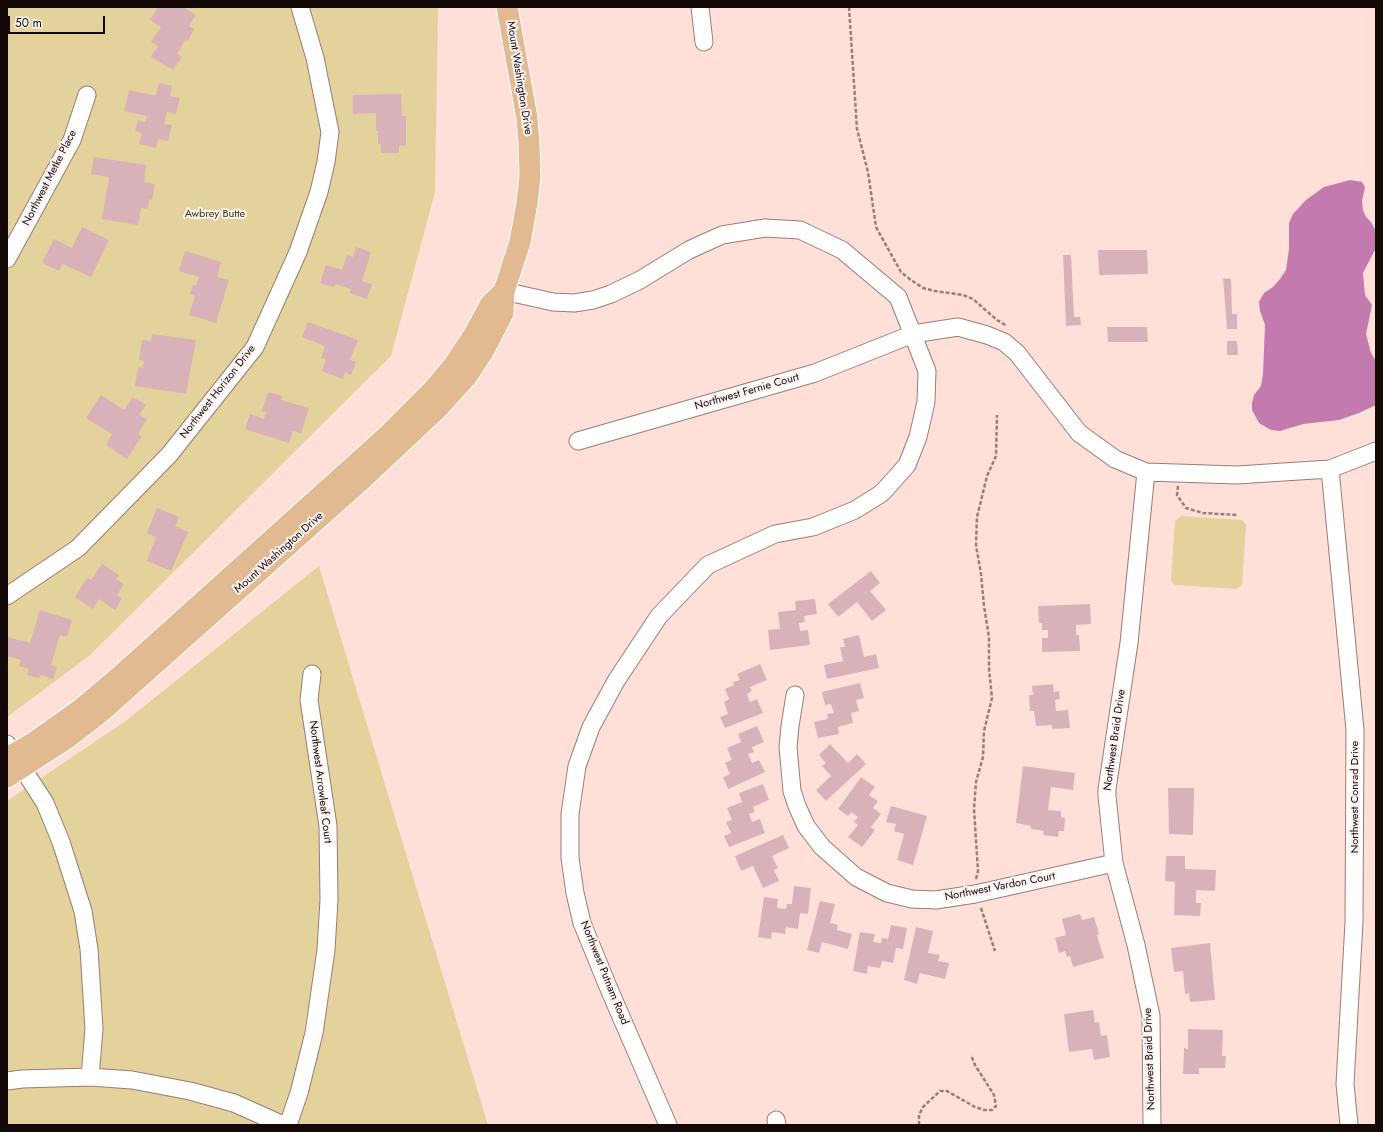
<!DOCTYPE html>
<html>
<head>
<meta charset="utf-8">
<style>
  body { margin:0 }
  #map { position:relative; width:1383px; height:1132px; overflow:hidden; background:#ffe0d8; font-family:Jost,sans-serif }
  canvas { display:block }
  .frame { position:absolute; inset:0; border:8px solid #150907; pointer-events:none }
  .scale { position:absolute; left:8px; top:16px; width:97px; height:18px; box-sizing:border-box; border:2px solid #150907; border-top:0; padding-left:5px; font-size:12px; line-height:14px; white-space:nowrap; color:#150907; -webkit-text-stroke:3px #fbf3f1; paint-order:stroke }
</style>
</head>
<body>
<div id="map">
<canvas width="1383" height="1132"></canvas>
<div class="frame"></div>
<div class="scale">50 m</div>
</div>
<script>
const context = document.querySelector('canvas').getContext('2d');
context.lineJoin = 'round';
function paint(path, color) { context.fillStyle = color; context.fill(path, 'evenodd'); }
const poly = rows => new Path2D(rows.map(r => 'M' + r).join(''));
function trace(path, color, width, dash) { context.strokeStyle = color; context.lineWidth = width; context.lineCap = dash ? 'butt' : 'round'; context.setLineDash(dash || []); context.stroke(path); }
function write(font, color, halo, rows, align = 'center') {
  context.font = font + ' Jost,sans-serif'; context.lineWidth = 4; context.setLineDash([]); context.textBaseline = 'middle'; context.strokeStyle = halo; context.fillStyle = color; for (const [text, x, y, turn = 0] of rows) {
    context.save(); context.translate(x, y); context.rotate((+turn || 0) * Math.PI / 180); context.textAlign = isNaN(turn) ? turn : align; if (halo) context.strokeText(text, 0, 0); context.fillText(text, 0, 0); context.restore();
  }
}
const green = poly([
  [7,7,438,7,435,192,391,356,89,656,7,717],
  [1181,516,1242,520,1246,525,1242,585,1236,589,1175,585,1171,580,1175,521],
  [319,566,488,1125,7,1125,7,801,127,720]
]);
const water = poly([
  [1350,180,1362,182,1365,187,1362,201,1363,210,1366,217,1371,222,1376,231,1376,248,1363,273,1365,295,1372,305,1366,334,1371,353,1376,361,1376,405,1359,413,1339,420,1303,424,1280,431,1271,430,1259,423,1252,410,1252,403,1254,395,1261,386,1263,374,1265,325,1260,311,1259,302,1264,293,1273,287,1280,279,1286,270,1289,249,1289,223,1293,214,1306,200,1324,187]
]);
const building = poly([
  [158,7,183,7,196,15,189,26,194,29,188,41,186,39,177,54,182,57,173,70,151,57,158,46,151,42,161,27,150,20],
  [159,83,172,86,170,96,180,98,176,114,167,112,164,124,172,125,168,141,158,139,156,148,139,144,142,133,135,131,138,120,145,122,147,116,124,111,129,90,156,96],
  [401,94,402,116,406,116,406,145,399,146,399,153,381,153,381,144,378,144,378,131,376,131,376,113,353,114,353,95],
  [94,157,146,165,144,182,155,184,152,200,149,199,148,209,141,208,138,225,102,219,109,177,91,174],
  [82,227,109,240,91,277,63,264,59,271,42,263,54,239,72,248],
  [356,247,371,252,362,281,372,284,367,299,350,293,351,289,336,284,334,287,320,283,326,265,342,270,347,255,353,257],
  [1098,250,1147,250,1148,274,1099,275],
  [185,251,221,262,217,277,229,280,216,323,189,315,195,296,190,294,193,285,196,285,199,277,179,271],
  [1063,255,1071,255,1074,317,1080,317,1081,325,1066,326],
  [1223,278,1231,279,1232,314,1237,314,1237,329,1227,329],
  [308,322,358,340,350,360,356,362,351,375,345,372,343,379,322,371,326,360,321,358,325,346,302,337],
  [1107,327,1147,327,1148,342,1108,342],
  [152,334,196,340,186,394,135,386,138,367,143,368,144,361,139,360,142,340,151,341],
  [1227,341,1237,341,1238,355,1227,355],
  [268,392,282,396,281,400,309,408,301,433,293,431,289,443,245,429,250,414,264,419,266,412,262,411],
  [101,395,124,410,133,397,146,405,139,415,147,419,138,434,142,436,127,459,106,445,112,434,86,418],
  [157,508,179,517,175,526,188,532,171,571,147,561,156,537,147,533],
  [102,564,119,575,116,579,124,584,117,595,122,598,115,610,99,599,93,609,75,597,87,578,91,580],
  [871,571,880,583,870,591,886,610,872,621,857,602,838,617,828,604],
  [815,599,817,614,804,616,805,622,799,623,800,631,808,630,810,645,770,650,768,630,780,629,778,612,796,610,795,601],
  [1090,604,1091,624,1076,625,1076,635,1079,635,1080,651,1042,652,1042,638,1048,638,1048,630,1042,630,1042,623,1039,623,1038,606],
  [40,610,72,620,67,637,60,635,51,665,57,667,53,679,41,675,39,678,27,675,29,669,19,666,21,660,7,656,7,637,30,643],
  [859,635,864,657,876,654,879,668,827,679,824,665,843,661,840,647,845,647,843,639],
  [760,664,767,680,750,687,752,691,747,694,750,702,757,699,763,713,725,728,720,717,728,714,724,702,729,699,725,689,734,685,733,682,740,680,737,674],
  [860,683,864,698,856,700,859,711,851,713,853,723,838,727,839,734,818,738,814,722,828,719,827,714,834,713,831,704,825,705,822,692],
  [1053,684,1054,692,1059,691,1060,699,1055,700,1056,711,1068,710,1070,728,1052,729,1052,725,1036,726,1034,711,1030,711,1029,695,1033,695,1032,686],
  [757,726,764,742,752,747,754,752,748,754,752,763,759,760,765,772,728,789,723,777,730,774,725,763,732,760,727,748,741,742,738,734],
  [830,744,848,763,857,754,866,764,826,801,816,790,831,776,822,766,826,763,819,755],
  [1023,766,1075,773,1073,790,1051,787,1048,810,1061,811,1061,817,1065,818,1064,831,1059,831,1058,837,1043,835,1044,831,1031,829,1031,826,1016,823],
  [861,777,875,787,869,795,878,801,873,808,881,814,871,827,875,830,862,847,848,837,858,825,854,822,858,817,851,812,848,816,838,809],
  [763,784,769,800,753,807,755,812,749,814,752,822,760,819,765,833,729,847,724,836,731,833,726,822,732,820,727,808,742,802,739,793],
  [1168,788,1194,788,1193,835,1169,834],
  [891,806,927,816,913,865,897,860,904,834,894,831,896,824,886,822],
  [783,835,789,848,772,856,778,868,774,870,779,881,763,888,753,866,741,871,735,856],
  [1166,856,1185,856,1185,869,1216,870,1215,891,1196,890,1196,903,1201,903,1200,916,1174,915,1175,882,1165,881],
  [794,886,811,888,808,914,800,913,798,929,786,927,785,934,772,932,771,939,758,937,764,897,778,899,777,908,786,909,787,904,792,904],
  [820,901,835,904,830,923,838,925,837,930,852,934,848,949,822,942,819,953,807,950],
  [1080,914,1082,920,1094,917,1099,934,1097,935,1104,958,1073,967,1070,956,1067,957,1065,951,1059,953,1055,938,1066,935,1062,919],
  [891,925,907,928,903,949,896,948,893,963,882,961,880,968,868,966,867,974,853,971,860,932,875,934,873,942,881,943,882,938,888,939],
  [916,927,933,931,928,953,940,955,938,961,949,963,945,979,920,973,917,984,904,980],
  [1210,943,1215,1000,1190,1002,1189,993,1185,994,1183,971,1174,972,1171,948],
  [1093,1010,1095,1023,1099,1022,1101,1036,1107,1035,1110,1057,1094,1060,1092,1049,1069,1052,1064,1014],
  [1188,1029,1223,1030,1222,1056,1226,1056,1225,1068,1199,1068,1199,1074,1183,1074,1184,1048,1188,1049]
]);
const path = poly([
  [849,7,857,129,868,172,876,227,901,272,911,280,923,288,935,291,963,295,973,299,997,320,1007,326],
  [1178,486,1177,495,1186,508,1203,513,1237,515],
  [976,879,978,871,974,809,976,782,983,757,984,731,992,698,989,669,989,637,984,606,981,574,976,545,977,517,987,476,996,456,997,415],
  [981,908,995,951],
  [919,1125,919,1115,923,1107,940,1091,947,1091,975,1107,984,1110,992,1110,996,1106,994,1095,975,1065,971,1055]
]);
const minor = poly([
  [700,7,704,42],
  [7,259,72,140,87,95],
  [504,291,553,302,574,303,593,300,611,294,640,280,689,250,722,235,765,228,800,230,842,250,898,297,927,371,926,402,918,437,907,465,882,493,855,510,813,527,775,534,708,565,659,616,616,681,591,727,577,766,570,814,570,858,575,893,582,923,609,989,668,1125],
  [578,441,815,373,913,334,958,327,987,335,1004,342,1017,353,1079,433,1115,459,1146,472,1237,475,1330,469,1376,451],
  [1330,469,1355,730,1354,922,1345,1084,1349,1125],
  [1146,472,1129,643,1107,789,1107,796,1114,863,1136,945,1151,1016,1152,1125],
  [7,596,78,548,169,455,255,347,298,252,319,192,326,162,330,132,315,58,300,7],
  [795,695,790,726,788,747,792,791,797,806,806,826,822,847,856,877,887,893,912,899,936,900,975,894,1114,863],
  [7,744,45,803,61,842,83,911,89,949,94,1029,90,1077],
  [7,1081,22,1079,90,1077,132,1080,190,1091,234,1103,283,1125],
  [776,1120,777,1125],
  [288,1125,299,1093,314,1033,326,950,329,900,328,826,309,700,312,674]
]);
const major = poly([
  [7,758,33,743,81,709,120,676,388,435,434,389,454,365,475,333,490,305,504,291],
  [7,777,66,739,101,712,358,483,439,407,467,376,484,350,503,313,504,291,520,242,527,203,530,176,529,143,527,118,507,7]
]);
const streetNames = [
  ["Mount Washington Drive",519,78,81],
  ["Northwest Metke Place",50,178,-63],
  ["Northwest Horizon Drive",218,392,-52],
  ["Northwest Fernie Court",747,392,-16],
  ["Mount Washington Drive",279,553,-42],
  ["Northwest Braid Drive",1115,740,-82],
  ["Northwest Arrowleaf Court",320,782,83],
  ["Northwest Conrad Drive",1355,797,-90],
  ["Northwest Vardon Court",1000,887,-11],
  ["Northwest Putnam Road",604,973,68],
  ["Northwest Braid Drive",1150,1059,-92]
];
const parkNames = [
  ["Awbrey Butte",215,214]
];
paint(green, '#e3d29b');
paint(water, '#c37aaf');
paint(building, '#d8b2b8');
trace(minor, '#9d7b72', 19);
trace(major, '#fff', 23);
trace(path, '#967f7a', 2.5, [4, 2]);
trace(minor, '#fff', 17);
trace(major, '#e1ba92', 21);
write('11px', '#150907', '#fbf3f1', streetNames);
write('11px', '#3d320b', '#fbf3f1', parkNames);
</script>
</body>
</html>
